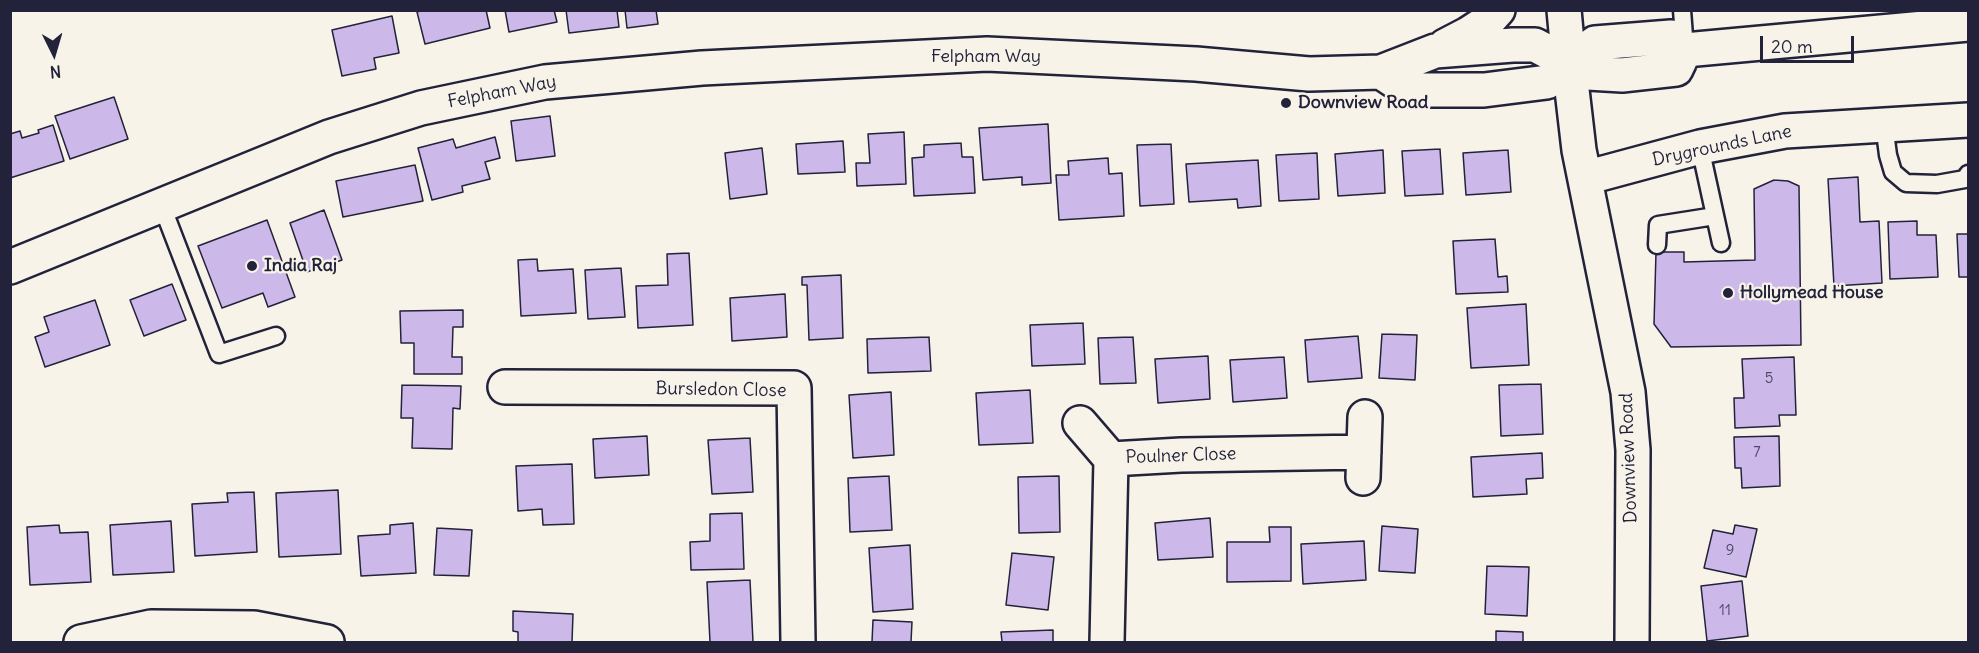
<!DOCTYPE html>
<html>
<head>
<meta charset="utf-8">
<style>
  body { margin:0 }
  #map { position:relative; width:1979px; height:653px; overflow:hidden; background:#f7f3e8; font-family:Delius,sans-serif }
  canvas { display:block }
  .frame { position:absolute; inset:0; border:12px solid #22223b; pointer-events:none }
  .north { position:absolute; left:24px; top:24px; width:60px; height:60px; -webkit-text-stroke:4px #f7f3e8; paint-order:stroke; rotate:175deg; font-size:16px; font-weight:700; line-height:24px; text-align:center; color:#22223b }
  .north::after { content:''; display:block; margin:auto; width:21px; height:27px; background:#22223b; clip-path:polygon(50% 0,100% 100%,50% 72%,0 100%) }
  .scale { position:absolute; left:1760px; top:36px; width:94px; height:27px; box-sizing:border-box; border:3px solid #22223b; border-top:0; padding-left:8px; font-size:18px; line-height:21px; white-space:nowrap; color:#22223b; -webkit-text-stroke:4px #f7f3e8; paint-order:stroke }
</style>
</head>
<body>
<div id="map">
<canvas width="1979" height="653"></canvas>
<div class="frame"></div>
<div class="north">N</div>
<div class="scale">20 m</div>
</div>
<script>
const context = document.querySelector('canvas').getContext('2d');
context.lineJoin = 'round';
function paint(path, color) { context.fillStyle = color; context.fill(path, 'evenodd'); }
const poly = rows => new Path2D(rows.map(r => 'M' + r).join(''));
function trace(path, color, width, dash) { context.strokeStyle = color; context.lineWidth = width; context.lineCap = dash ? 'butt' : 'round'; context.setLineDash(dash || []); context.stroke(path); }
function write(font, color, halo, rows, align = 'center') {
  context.font = font + ' Delius,sans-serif'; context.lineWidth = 4.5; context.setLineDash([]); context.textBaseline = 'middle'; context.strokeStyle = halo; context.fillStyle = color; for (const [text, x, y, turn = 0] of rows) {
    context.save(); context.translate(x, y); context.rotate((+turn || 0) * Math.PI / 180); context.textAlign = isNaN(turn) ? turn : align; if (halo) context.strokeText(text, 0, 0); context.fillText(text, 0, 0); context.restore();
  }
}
const building = poly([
  [424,10,486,10,490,28,425,44,417,12,424,10],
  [505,10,554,10,557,22,509,32,505,10],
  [566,10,617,10,619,27,569,33,566,10],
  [625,10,656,10,658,24,627,28,625,10],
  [392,16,399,53,374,58,376,69,342,76,332,30,392,16],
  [114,97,128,139,70,159,55,116,114,97],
  [550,116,555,156,516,161,511,121,550,116],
  [1048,124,1051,183,1022,185,1022,177,983,180,979,128,1048,124],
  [53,125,64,161,10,178,10,134,20,131,22,138,39,133,38,130,53,125],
  [904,132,906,184,857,186,856,163,870,163,868,134,904,132],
  [495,137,500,158,485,162,490,179,462,186,463,192,432,200,418,148,453,139,456,148,495,137],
  [843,141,845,172,798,174,796,144,843,141],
  [961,143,962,157,973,157,975,193,914,196,912,158,924,157,924,145,961,143],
  [1171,144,1174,204,1140,206,1137,145,1171,144],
  [762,148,767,194,730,199,725,153,762,148],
  [1440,149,1443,194,1405,196,1402,151,1440,149],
  [1383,150,1385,193,1338,196,1335,154,1383,150],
  [1508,150,1511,192,1466,195,1463,153,1508,150],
  [1317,153,1319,199,1279,201,1276,155,1317,153],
  [1108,158,1109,174,1122,173,1124,216,1059,220,1056,175,1069,175,1068,161,1108,158],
  [1258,160,1261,206,1238,208,1237,199,1189,202,1186,164,1258,160],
  [415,165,423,201,343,217,336,181,415,165],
  [1858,177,1860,222,1879,221,1882,283,1834,286,1828,179,1858,177],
  [1774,180,1788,181,1799,186,1801,345,1671,347,1654,324,1656,252,1684,252,1684,262,1755,260,1754,189,1774,180],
  [324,210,342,260,307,272,290,223,324,210],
  [267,220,295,297,268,307,263,293,222,308,198,246,267,220],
  [1917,221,1917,235,1936,235,1938,277,1890,279,1888,222,1917,221],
  [1957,234,1968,234,1968,277,1959,277,1957,234],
  [1495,239,1498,277,1507,276,1508,292,1456,294,1453,241,1495,239],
  [689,253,693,325,638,328,636,286,668,285,667,254,689,253],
  [537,259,538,271,573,269,576,313,521,316,518,260,537,259],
  [621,268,625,317,588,319,585,270,621,268],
  [841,275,843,338,809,340,807,285,802,285,802,277,841,275],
  [172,284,186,320,144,336,130,300,172,284],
  [785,294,787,337,732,341,730,298,785,294],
  [95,300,110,345,45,367,35,337,49,332,44,317,95,300],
  [1526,304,1529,365,1471,368,1467,308,1526,304],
  [463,310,463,327,453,327,452,357,462,357,462,374,414,374,414,343,401,343,400,311,463,310],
  [1083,323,1085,364,1032,366,1030,325,1083,323],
  [1382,334,1417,335,1415,380,1379,378,1382,334],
  [1358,336,1362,378,1308,382,1305,340,1358,336],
  [929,337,931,371,868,373,867,339,929,337],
  [1133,337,1136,383,1100,384,1098,338,1133,337],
  [1208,356,1210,399,1158,403,1155,359,1208,356],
  [1284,357,1287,398,1233,402,1230,360,1284,357],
  [1794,357,1796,415,1779,415,1780,426,1735,428,1734,398,1744,398,1742,359,1794,357],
  [1541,384,1543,434,1501,436,1499,385,1541,384],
  [402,385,461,386,460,409,453,408,452,449,412,448,413,418,401,418,402,385],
  [1030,390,1033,443,979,445,976,393,1030,390],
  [891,392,894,455,853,458,849,395,891,392],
  [647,436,649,475,595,478,593,439,647,436],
  [1779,436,1780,486,1742,488,1741,468,1735,468,1734,437,1779,436],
  [750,438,753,492,712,494,708,440,750,438],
  [1542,453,1543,478,1526,479,1527,494,1473,497,1471,457,1542,453],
  [572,464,574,524,543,525,542,509,518,511,516,466,572,464],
  [889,476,892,530,850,532,848,478,889,476],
  [1059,476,1060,532,1019,533,1018,477,1059,476],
  [338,490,341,554,279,557,276,493,338,490],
  [254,492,257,552,195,556,192,504,228,502,227,493,254,492],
  [742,513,744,569,691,570,690,542,710,541,710,514,742,513],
  [1210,518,1213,557,1158,560,1155,523,1210,518],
  [171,521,174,572,113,575,110,525,171,521],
  [413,523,416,573,361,576,358,536,390,534,390,525,413,523],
  [59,525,60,533,88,532,91,582,30,585,27,527,59,525],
  [1735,525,1757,529,1746,577,1704,568,1713,530,1733,534,1735,525],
  [1382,526,1418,529,1415,573,1379,571,1382,526],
  [1269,527,1291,527,1291,581,1227,582,1227,542,1270,542,1269,527],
  [437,528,472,530,469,576,434,575,437,528],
  [1364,541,1366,580,1303,584,1301,544,1364,541],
  [910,545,913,609,873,612,869,548,910,545],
  [1012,553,1054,557,1048,610,1006,605,1012,553],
  [1487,566,1529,567,1527,616,1485,614,1487,566],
  [750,580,753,642,710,642,707,582,750,580],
  [1742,581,1748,636,1707,641,1701,586,1742,581],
  [513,611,573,614,572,642,518,642,518,632,513,631,513,611],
  [873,620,912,622,911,642,872,642,873,620],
  [1053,630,1053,642,1002,642,1001,632,1053,630],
  [1496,631,1523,632,1523,642,1496,642,1496,631]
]);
const lane = poly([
  [1682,10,1685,49],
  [1884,124,1888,155,1893,172,1906,183,1937,184,1965,179,1968,174],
  [1700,147,1721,243],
  [162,206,219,354,276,336],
  [1657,245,1658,225,1715,216]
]);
const street = poly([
  [1569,64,1579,150,1628,392,1633,450,1632,642],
  [1585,178,1700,147,1785,131,1968,120],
  [505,387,794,388,798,642],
  [1080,423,1111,459],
  [1363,478,1365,417],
  [81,642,151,627,254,628,327,642],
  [1107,642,1111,459,1181,455,1364,452]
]);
const secondary = poly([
  [1564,10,1569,64],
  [1445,46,1468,34,1488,21,1498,10],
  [1685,50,1968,24],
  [1381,72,1408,90,1484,90,1547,82,1595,43,1671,37,1685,50],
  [10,267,329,137,421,108,545,82,702,68,987,54,1196,64,1309,74,1381,72,1435,51,1513,45,1535,45,1588,73,1622,75,1676,69,1685,50]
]);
const markers = [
  [1286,103,6,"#22223b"],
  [252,266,6,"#22223b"],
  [1728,293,6,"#22223b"]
];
const numberNames = [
  ["5",1769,379],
  ["7",1757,453],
  ["9",1730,551],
  ["11",1725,611]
];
const streetNames = [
  ["Felpham Way",986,57],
  ["Felpham Way",502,92,-11],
  ["Drygrounds Lane",1722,146,-12],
  ["Bursledon Close",721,390,1],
  ["Poulner Close",1181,456,-2],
  ["Downview Road",1629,458,-92]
];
const poiNames = [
  ["Downview Road",1298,103],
  ["India Raj",264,266],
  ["Hollymead House",1740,293]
];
paint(building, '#cdb9e9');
trace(building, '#22223b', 1.5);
trace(lane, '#22223b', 21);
trace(street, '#22223b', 38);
trace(secondary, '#22223b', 38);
trace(lane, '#f7f3e8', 16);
trace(street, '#f7f3e8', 33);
trace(secondary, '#f7f3e8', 33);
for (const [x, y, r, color] of markers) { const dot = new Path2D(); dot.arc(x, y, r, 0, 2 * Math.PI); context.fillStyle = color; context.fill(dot); trace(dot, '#f7f3e8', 2); }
write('15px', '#4d4866', null, numberNames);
write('18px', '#22223b', '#f7f3e8', streetNames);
write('bold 18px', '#22223b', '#f7f3e8', poiNames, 'left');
</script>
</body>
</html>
